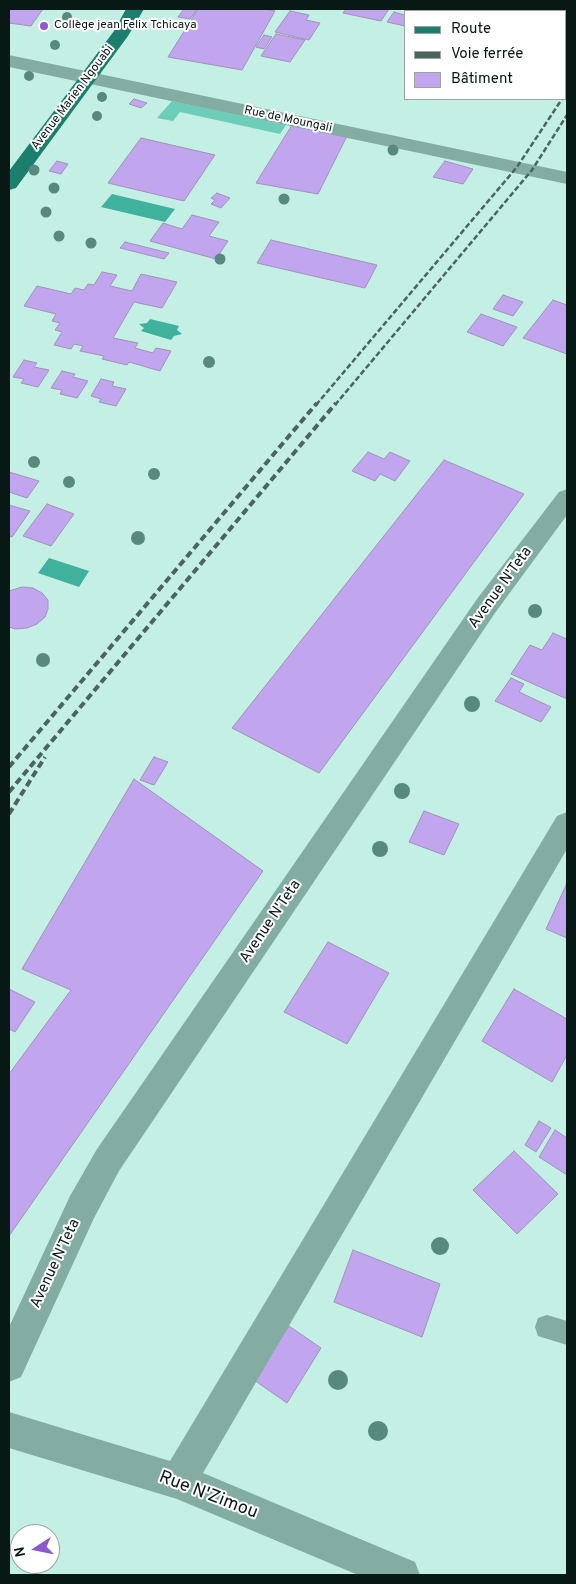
<!DOCTYPE html>
<html>
<head>
<meta charset="utf-8">
<style>
  body { margin:0 }
  #map { position:relative; width:576px; height:1584px; overflow:hidden; background:#c3efe4; font-family:Overpass,sans-serif }
  canvas { display:block }
  .frame { position:absolute; inset:0; border:10px solid #071815; pointer-events:none }
  .legend { position:absolute; left:404px; top:10px; width:162px; height:90px; box-sizing:border-box; background:#fff; border:1px solid #9ca3a1; margin:0; padding:6px 9px; list-style:none; font-size:15px; color:#071815 }
  .legend li { display:flex; align-items:center; gap:10px; height:25px }
  .legend b { width:25px; border:1px solid #9ca3a1 }
  .north { position:absolute; left:10px; top:1524px; width:50px; height:50px; box-sizing:border-box; background:#fff; border:1px solid #9ca3a1; border-radius:50%; rotate:259deg; font-size:14px; font-weight:700; line-height:20px; text-align:center; color:#071815 }
  .north::after { content:''; display:block; margin:auto; width:18px; height:22px; background:#8e58d0; clip-path:polygon(50% 0,100% 100%,50% 72%,0 100%) }
</style>
</head>
<body>
<div id="map">
<canvas width="576" height="1584"></canvas>
<div class="frame"></div>
<ul class="legend">
<li><b style="height:6px;background:#1c7e6d"></b>Route</li>
<li><b style="height:6px;background:#4a645e"></b>Voie ferrée</li>
<li><b style="height:14px;background:#c1a5ee"></b>Bâtiment</li>
</ul>
<div class="north">N</div>
</div>
<script>
const context = document.querySelector('canvas').getContext('2d');
context.lineJoin = 'round';
function paint(path, color) { context.fillStyle = color; context.fill(path, 'evenodd'); }
const poly = rows => new Path2D(rows.map(r => 'M' + r).join(''));
function trace(path, color, width, dash) { context.strokeStyle = color; context.lineWidth = width; context.lineCap = dash ? 'butt' : 'round'; context.setLineDash(dash || []); context.stroke(path); }
function write(font, color, halo, rows, align = 'center') {
  context.font = font + ' Overpass,sans-serif'; context.lineWidth = 4; context.setLineDash([]); context.textBaseline = 'middle'; context.strokeStyle = halo; context.fillStyle = color; for (const [text, x, y, turn = 0] of rows) {
    context.save(); context.translate(x, y); context.rotate((+turn || 0) * Math.PI / 180); context.textAlign = isNaN(turn) ? turn : align; if (halo) context.strokeText(text, 0, 0); context.fillText(text, 0, 0); context.restore();
  }
}
const green = poly([
  [172,101,286,125,280,134,180,112,173,121,157,118]
]);
const water = poly([
  [112,194,175,209,165,222,101,207],
  [150,319,179,326,177,330,182,334,174,336,171,340,141,331,144,328,139,324,147,323],
  [49,558,89,571,79,587,38,573]
]);
const building = poly([
  [9,9,43,9,31,26,9,23,9,9],
  [184,9,197,9,190,19,178,17,184,9],
  [198,9,264,9,275,11,242,70,168,57,198,9],
  [346,9,389,9,381,21,343,13,346,9],
  [425,9,567,9,567,27,565,33,565,11,423,11,425,9],
  [290,11,309,15,306,20,320,23,309,40,275,32,290,11],
  [394,12,405,15,405,26,387,22,394,12],
  [276,34,305,40,290,62,261,56,276,34],
  [264,35,272,37,264,49,256,47,264,35],
  [134,99,147,103,141,108,129,104,134,99],
  [292,125,347,136,318,194,256,183,292,125],
  [141,138,215,155,184,201,108,183,141,138],
  [57,161,68,164,61,174,49,171,57,161],
  [445,161,473,169,463,184,433,177,445,161],
  [217,193,230,198,221,208,211,204,215,200,211,198,217,193],
  [192,215,219,222,209,236,228,241,216,259,150,241,163,223,182,229,192,215],
  [271,240,377,265,365,288,257,263,271,240],
  [125,242,169,253,164,259,120,248,125,242],
  [102,272,117,275,110,286,132,291,141,274,177,282,162,308,134,302,113,338,138,343,135,348,153,353,156,348,171,351,160,371,129,362,127,365,102,359,104,356,80,351,83,346,74,344,71,349,54,345,62,332,55,330,60,323,52,321,56,314,24,306,37,286,71,294,75,288,84,290,88,284,94,285,102,272],
  [503,295,523,302,513,316,493,309,503,295],
  [553,300,567,305,567,354,523,338,553,300],
  [481,314,517,327,503,346,467,332,481,314],
  [24,360,37,363,34,367,49,370,38,387,21,383,24,379,13,377,24,360],
  [62,371,75,374,73,377,88,381,77,398,60,394,62,390,51,388,62,371],
  [101,379,114,382,112,386,126,389,116,406,99,402,101,399,91,396,101,379],
  [368,452,384,459,390,452,410,461,395,481,380,474,375,481,352,471,368,452],
  [444,460,524,494,319,773,232,728,444,460],
  [9,472,39,481,27,498,9,492,9,472],
  [47,504,74,514,51,546,23,536,47,504],
  [9,505,30,511,12,537,9,536,9,505],
  [22,587,33,588,42,593,48,600,48,609,45,617,37,624,27,628,15,629,9,627,9,591,22,587],
  [553,633,567,639,567,699,511,674,530,645,542,650,553,633],
  [511,678,524,684,519,692,551,707,541,722,495,701,511,678],
  [154,757,168,762,154,785,140,780,154,757],
  [134,779,263,871,9,1236,9,1074,71,990,22,969,134,779],
  [424,811,459,824,444,855,409,842,424,811],
  [567,883,567,938,546,929,567,883],
  [328,942,389,973,347,1044,284,1012,328,942],
  [9,989,35,1002,15,1032,9,1029,9,989],
  [514,989,567,1019,567,1055,552,1082,482,1041,514,989],
  [539,1121,551,1128,536,1152,525,1145,539,1121],
  [555,1130,567,1138,567,1175,539,1157,555,1130],
  [514,1151,558,1194,517,1234,473,1190,514,1151],
  [353,1250,440,1284,422,1337,334,1302,353,1250],
  [289,1326,321,1348,287,1403,254,1380,289,1326]
]);
const service = poly([
  [547,1315,567,1321,567,1345,538,1336,535,1327,538,1318,547,1315]
]);
const minor = poly([
  [9,55,567,172,567,184,9,67,9,55],
  [567,489,567,515,495,613,119,1171,94,1218,21,1377,9,1382,9,1327,70,1196,97,1149,477,599,559,492,567,489],
  [567,812,567,849,203,1473,415,1562,420,1575,358,1575,177,1499,9,1448,9,1412,170,1461,557,816,567,812]
]);
const primary = poly([
  [126,9,144,9,128,36,16,188,9,190,9,171,114,31,126,9]
]);
const railFar1 = poly([
  [316,405,517,167,562,99],
  [335,405,532,170,567,115]
]);
const rail = poly([
  [9,767,317,403],
  [9,792,336,403],
  [9,814,45,757]
]);
const trees = [
  [67,17,5],
  [55,45,5],
  [29,76,5],
  [102,97,5],
  [97,116,5],
  [393,150,5.5],
  [34,170,5.5],
  [54,188,5.5],
  [284,199,5.5],
  [46,212,5.5],
  [59,236,5.5],
  [91,243,5.5],
  [220,259,5.5],
  [209,362,6],
  [34,462,6],
  [154,474,6],
  [69,482,6],
  [138,538,7],
  [535,611,7],
  [43,660,7],
  [472,704,8],
  [402,791,8],
  [380,849,8],
  [440,1246,9],
  [338,1380,10],
  [378,1431,10]
];
const markers = [
  [44,26,5,"#8e58d0"]
];
const farPoinames = [
  ["Collège jean Felix Tchicaya",54,26]
];
const farStreetnames = [
  ["Avenue Marien Ngouabi",73,98,-53],
  ["Rue de Moungali",288,120,12]
];
const streetNames = [
  ["Avenue N'Teta",501,588,-54],
  ["Avenue N'Teta",271,922,-56],
  ["Avenue N'Teta",56,1264,-65]
];
const nearStreetnames = [
  ["Rue N'Zimou",208,1496,21]
];
paint(green, '#6cceb9');
paint(water, '#40b19c');
paint(building, '#c1a5ee');
trace(building, '#9f94b4', 1);
paint(service, '#83ada3');
paint(minor, '#83ada3');
paint(primary, '#1c7e6d');
trace(railFar1, '#4a645e', 2.5, [5.5, 2.5]);
trace(rail, '#4a645e', 4, [7, 4]);
context.fillStyle = '#58897f';
for (const [x, y, r] of trees) { context.beginPath(); context.arc(x, y, r, 0, 2 * Math.PI); context.fill(); }
for (const [x, y, r, color] of markers) { const dot = new Path2D(); dot.arc(x, y, r, 0, 2 * Math.PI); context.fillStyle = color; context.fill(dot); trace(dot, '#fff', 2); }
write('12px', '#071815', '#fff', farPoinames, 'left');
write('12px', '#071815', '#fff', farStreetnames);
write('15px', '#071815', '#fff', streetNames);
write('18px', '#071815', '#fff', nearStreetnames);
</script>
</body>
</html>
